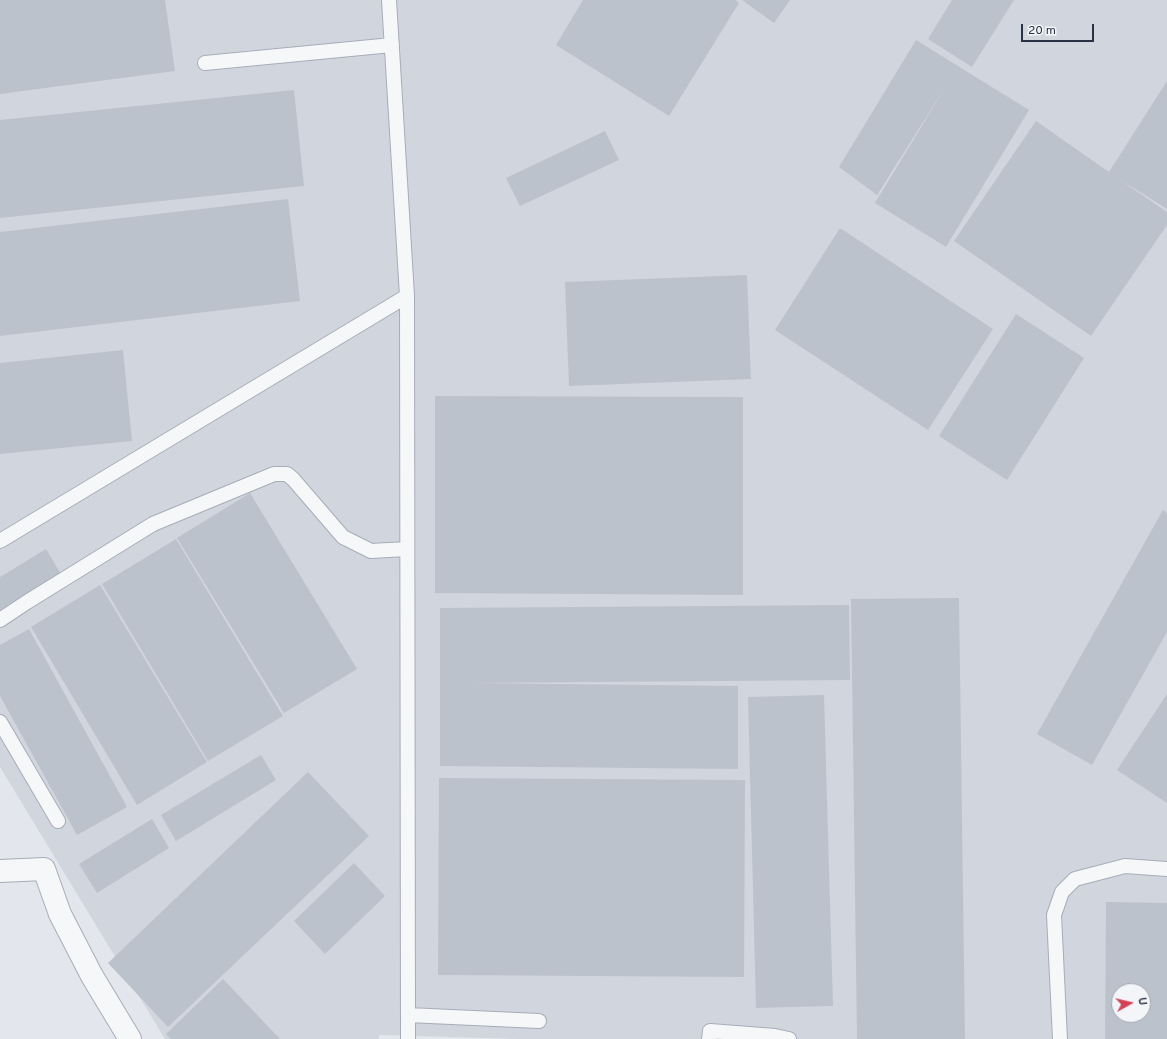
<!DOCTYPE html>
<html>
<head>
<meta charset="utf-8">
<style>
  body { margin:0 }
  #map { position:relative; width:1167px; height:1039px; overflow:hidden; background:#e3e6ec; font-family:Overpass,sans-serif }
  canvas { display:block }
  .north { position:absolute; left:1111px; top:983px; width:40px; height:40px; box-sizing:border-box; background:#f3f5f9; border:1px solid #a2a7b1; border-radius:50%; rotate:82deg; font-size:11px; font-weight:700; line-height:16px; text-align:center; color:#293345 }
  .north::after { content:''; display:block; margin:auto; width:14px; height:18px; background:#d64254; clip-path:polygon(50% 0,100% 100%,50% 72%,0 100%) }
  .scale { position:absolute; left:1021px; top:24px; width:73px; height:18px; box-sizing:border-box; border:2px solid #293345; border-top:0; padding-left:5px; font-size:12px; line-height:14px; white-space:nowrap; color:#293345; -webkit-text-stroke:3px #f3f5f9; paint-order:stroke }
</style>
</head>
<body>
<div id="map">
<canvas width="1167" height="1039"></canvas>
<div class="north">U</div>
<div class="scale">20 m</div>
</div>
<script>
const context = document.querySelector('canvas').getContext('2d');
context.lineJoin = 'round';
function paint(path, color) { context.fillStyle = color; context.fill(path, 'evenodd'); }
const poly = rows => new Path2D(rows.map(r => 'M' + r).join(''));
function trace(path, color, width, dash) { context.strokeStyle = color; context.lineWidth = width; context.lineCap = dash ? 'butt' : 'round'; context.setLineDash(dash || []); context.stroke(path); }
const built = poly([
  [0,0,1167,0,1167,1039,519,1039,379,1035,379,1039,165,1039,0,767],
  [1119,991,1143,991,1143,1015,1119,1015]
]);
const building = poly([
  [0,0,165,0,175,71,0,94],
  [583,0,735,0,739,3,669,116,556,45],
  [742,0,790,0,774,23],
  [952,0,1014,0,972,67,928,39],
  [916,40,1029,110,946,247,875,203,946,86,877,195,839,167],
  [1167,81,1167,209,1119,179,1167,212,1167,225,1091,336,954,241,1036,121,1109,172],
  [294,90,304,186,0,218,0,120],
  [605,131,619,160,520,206,506,178],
  [288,199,300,301,0,336,0,232],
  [840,228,993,329,928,430,775,330],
  [747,275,751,379,569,386,565,282],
  [1016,314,1084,358,1007,480,939,436],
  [123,350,132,441,0,454,0,363],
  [435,396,743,397,743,595,435,593],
  [250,493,357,669,284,713,177,538],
  [1163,510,1167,513,1167,632,1092,765,1037,734],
  [176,539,283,716,208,761,102,584],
  [46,549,62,576,0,613,0,577],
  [100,585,207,762,137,805,31,627],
  [959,598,965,1039,857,1039,851,599],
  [849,605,850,680,471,683,738,686,738,769,440,766,440,608],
  [29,629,127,807,77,835,0,696,0,645],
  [1167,694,1167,803,1117,770],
  [824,695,833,1006,756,1008,748,697],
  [261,755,276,780,176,841,161,815],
  [308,772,369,836,168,1027,108,963],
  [439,778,745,780,744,977,438,975],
  [152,819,169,848,97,893,79,864],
  [354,863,385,896,325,954,294,921],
  [1106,902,1167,903,1167,1039,1105,1039],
  [1119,991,1143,991,1143,1015,1119,1015],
  [223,979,280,1039,171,1039,166,1034]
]);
const service = poly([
  [389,0,407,296,408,1039],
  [205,63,392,45],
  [0,541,407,296],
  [0,620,27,602,153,524,274,474,287,474,293,479,343,537,371,551,407,549],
  [0,722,58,821],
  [408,1015,539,1021],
  [709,1039,710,1031,775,1036,789,1039],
  [1060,1039,1054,915,1062,892,1075,879,1125,866,1167,869]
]);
const minor = poly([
  [0,871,44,869,60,914,92,976,130,1039]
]);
paint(built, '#d1d5de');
paint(building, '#bcc2cc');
trace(service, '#a7adb7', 16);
trace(minor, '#a7adb7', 24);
trace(service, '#f6f7f9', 14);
trace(minor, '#f6f7f9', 22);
</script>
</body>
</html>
